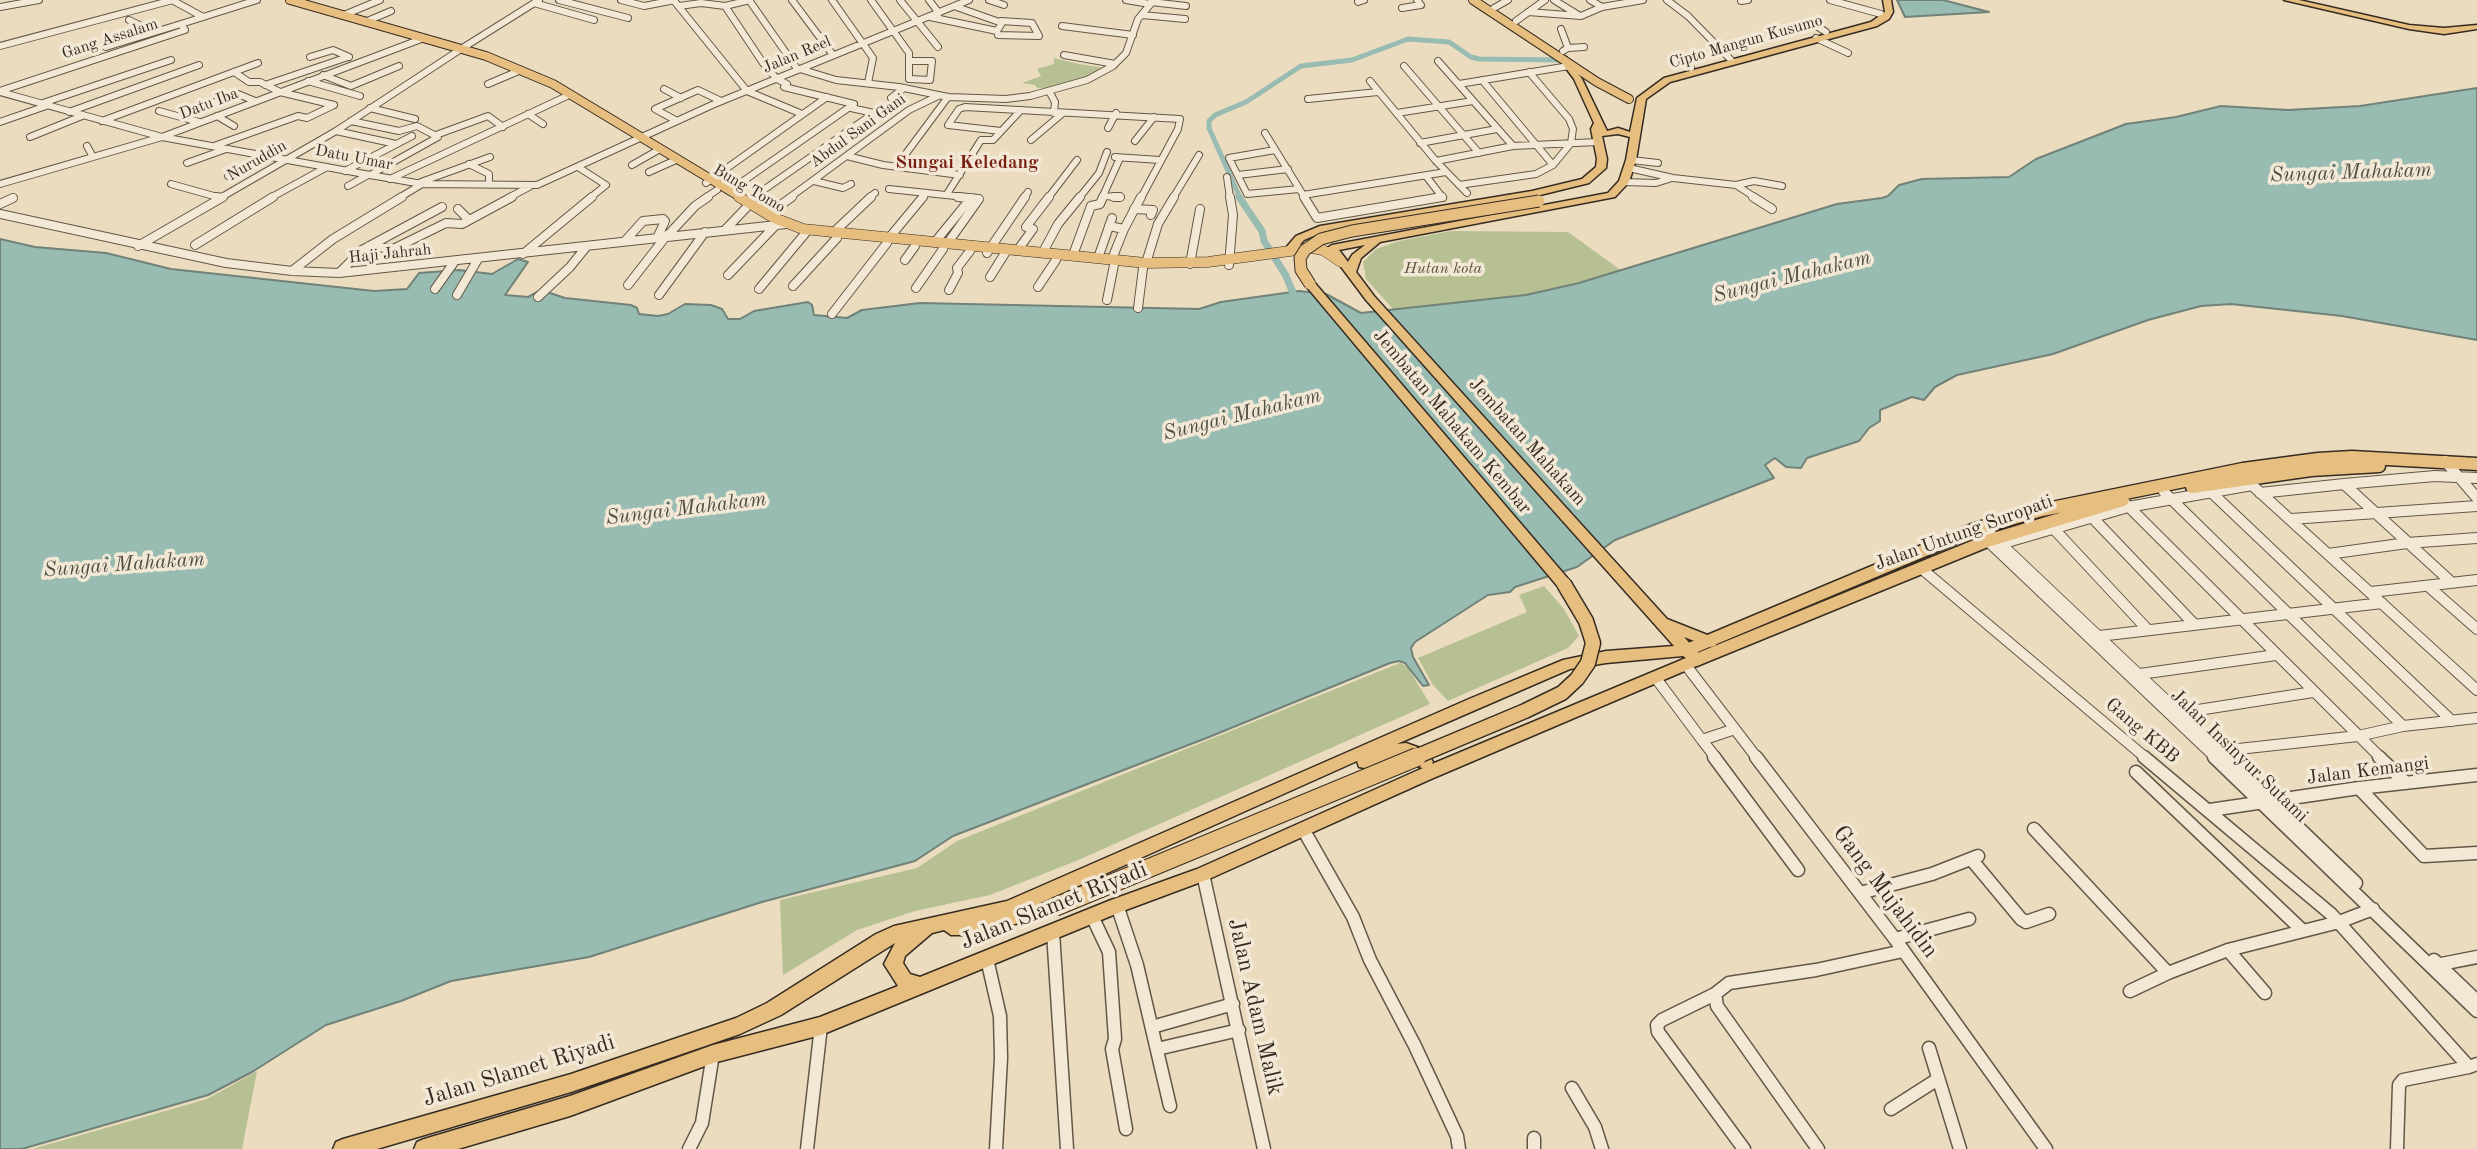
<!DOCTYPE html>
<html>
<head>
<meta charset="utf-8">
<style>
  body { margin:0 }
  canvas { display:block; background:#ebdcbf }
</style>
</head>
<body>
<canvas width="2477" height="1149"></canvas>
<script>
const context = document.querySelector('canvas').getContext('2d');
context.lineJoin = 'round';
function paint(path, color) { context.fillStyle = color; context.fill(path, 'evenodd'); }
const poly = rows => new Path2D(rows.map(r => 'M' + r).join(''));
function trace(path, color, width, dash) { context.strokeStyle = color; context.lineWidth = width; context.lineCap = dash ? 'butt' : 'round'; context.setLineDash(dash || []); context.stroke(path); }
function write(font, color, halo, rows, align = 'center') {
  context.font = font + ' "Old Standard TT",serif'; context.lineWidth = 7; context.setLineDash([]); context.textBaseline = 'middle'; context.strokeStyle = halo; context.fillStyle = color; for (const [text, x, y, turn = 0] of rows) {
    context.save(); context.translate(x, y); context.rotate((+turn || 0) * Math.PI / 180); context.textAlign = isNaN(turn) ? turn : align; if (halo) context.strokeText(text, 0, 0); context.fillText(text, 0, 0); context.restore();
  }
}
const green = poly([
  [1054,58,1079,64,1104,68,1093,75,1048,88,1037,88,1035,85,1022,83,1041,76,1037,69,1054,64],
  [1451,231,1568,232,1622,271,1526,295,1393,309,1366,279,1363,262,1376,249,1399,241],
  [1544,586,1564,609,1579,636,1568,648,1448,701,1433,685,1418,658,1527,612,1519,595],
  [1400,663,1407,666,1430,704,1076,861,990,895,915,911,857,930,783,975,780,900,917,868,957,841],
  [257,1071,242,1149,32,1149,207,1099]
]);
const water = poly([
  [1897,0,1943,0,1989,12,1905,17,1897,0],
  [2477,88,2477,340,2342,316,2231,304,2201,306,2148,320,2053,354,1957,375,1935,387,1924,400,1912,397,1880,410,1880,421,1869,428,1859,441,1807,458,1801,468,1786,467,1775,458,1765,465,1774,478,1615,540,1577,567,1515,587,1510,592,1488,595,1415,642,1411,648,1413,657,1429,685,1423,686,1405,663,1399,661,1390,663,1209,737,953,836,915,861,762,902,589,957,451,981,401,1001,326,1025,252,1072,208,1095,22,1149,0,1149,0,239,35,247,106,253,171,269,374,291,407,289,419,273,459,270,492,274,518,259,528,262,505,295,528,297,541,290,565,298,631,305,637,308,639,314,658,316,668,314,685,304,711,305,722,309,728,319,740,319,754,311,808,302,812,305,814,315,847,318,862,310,920,303,1199,309,1221,302,1299,291,1326,294,1361,313,1526,295,1579,283,1837,204,1882,198,1888,196,1899,185,1922,179,2009,177,2036,159,2126,124,2176,117,2221,106,2288,110,2360,106,2477,88]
]);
const canalFar1 = poly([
  [1240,198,1209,128,1209,121,1215,115,1246,102,1301,66,1352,60,1408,39,1449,42,1471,57,1479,59,1562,60]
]);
const canal = poly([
  [1239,197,1262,231,1264,241,1285,274,1297,302]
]);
const minorFar3 = poly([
  [172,0,203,17],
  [559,0,628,18],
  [621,0,644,6,675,0],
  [749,0,798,70],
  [792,0,833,55],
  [832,0,873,58,868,83],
  [871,0,909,53,909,79,930,80,932,61,910,61],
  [900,0,938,47],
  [929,0,939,13],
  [989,0,1004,5],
  [1126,0,1150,4],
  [1554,0,1580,16],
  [1590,0,1602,7],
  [1667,0,1688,16,1732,61],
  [1830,0,1881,14],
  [1741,1,1748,0],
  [675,2,747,91,802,114],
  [1151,2,1186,6],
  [1358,2,1364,0],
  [534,3,594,20],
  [679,6,701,3,725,6,763,63,777,79,787,84,784,87,854,104,729,191],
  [725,6,750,0],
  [0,7,39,0],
  [1402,8,1421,5,1417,0],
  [1494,8,1508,0],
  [1528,12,1581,16,1602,7,1643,0],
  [344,15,380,0],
  [1142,15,1185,19],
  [930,17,997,31,1002,23,954,6],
  [129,20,154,32],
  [1516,21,1545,0],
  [365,22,391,11],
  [1810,22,1826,32],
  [1062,26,1133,35],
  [1561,29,1568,48,1563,51],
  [997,31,998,35,1039,36,1032,23,1001,21],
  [1816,38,1848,53],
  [0,46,173,0],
  [106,47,181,24],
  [1568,48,1584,47],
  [461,49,539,0],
  [1064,55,1115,64],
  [310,57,333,50,349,57],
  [1678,59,1691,68],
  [1438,61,1513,146],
  [1404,66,1479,153],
  [800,69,836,80,899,87,948,97,1006,99,1030,96,1087,80,1113,66,1126,53,1138,19,1154,0],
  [234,72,249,82,260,82,280,92,334,105],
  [323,75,351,86,399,66],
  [1482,80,1553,165],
  [308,81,360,96],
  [1370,81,1436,161,1467,193],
  [488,84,521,70],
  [1459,84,1569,66],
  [265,85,348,57],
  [664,89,681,98],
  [0,91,185,30,181,24,257,0],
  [1049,91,1055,102,1054,113],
  [0,92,162,137,370,175,422,184,537,185,712,105,969,0],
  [891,98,904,88],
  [1308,99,1378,92],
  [215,102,238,94,255,101],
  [40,104,171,60],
  [370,108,415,119],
  [159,111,199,122],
  [69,112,199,65],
  [1397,113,1473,101],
  [528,114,543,124],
  [217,116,234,126],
  [102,121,258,63],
  [351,121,399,131,417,126,438,137,370,175],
  [677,121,655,109,698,90,721,101],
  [0,122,46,106],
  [1108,128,1116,113],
  [336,131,396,144],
  [1001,131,948,125,959,109,965,107,1180,119,1178,129,1141,198],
  [1265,133,1305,198],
  [436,135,488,116,503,127],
  [30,137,82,116],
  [1031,140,1063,113],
  [1135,141,1154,117],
  [1420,143,1497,129],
  [87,146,93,157],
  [214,146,298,116,307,118,334,105],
  [1275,150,1229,158,1247,194,1299,189],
  [847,156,883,165,960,175],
  [1115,157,1160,160],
  [1631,160,1658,163],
  [1436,161,1513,146,1597,142],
  [187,163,226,149],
  [469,164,489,174,489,185],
  [632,165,660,149],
  [578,167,606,185,590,198],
  [896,167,948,97],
  [1629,168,1673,178,1736,185],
  [345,171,412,136],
  [649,172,678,159],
  [1238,175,1288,169],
  [228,176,269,156],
  [1426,176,1443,198,1440,198],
  [1227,177,1230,198],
  [390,179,567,96],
  [814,181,843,188,851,184],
  [421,182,490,157],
  [1624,182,1656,183,1672,178],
  [706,183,827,97],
  [0,184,162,137,424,38],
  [171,184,221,198],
  [1459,185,1536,174,1553,165,1571,143,1573,129,1569,119,1529,72],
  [348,186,368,175],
  [889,189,974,198],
  [947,194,981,140,993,140,1021,110],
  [1303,195,1446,172],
  [1103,196,1120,197],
  [220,198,336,131,458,51],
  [270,198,327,167],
  [399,198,422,184],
  [508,198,529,187],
  [705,198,717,190],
  [752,198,874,113,851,108],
  [789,198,909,110,938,96],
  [869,198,875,193],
  [922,198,926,193],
  [1024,198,1028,192],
  [1048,198,1077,160],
  [1079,198,1099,173,1107,152],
  [1102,198,1120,158],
  [1173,198,1199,155],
  [1756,198,1736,185,1754,181,1782,186]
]);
const minorFar2 = poly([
  [216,197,221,198],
  [1114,197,1120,197],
  [1304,197,1317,218,1442,197],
  [1753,197,1772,209],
  [747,202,755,197],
  [0,204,13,198],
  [458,209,469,220],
  [1134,209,1153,210,1151,215],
  [0,214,226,263,292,271,339,273,786,224],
  [768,214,792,197],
  [1109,226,1124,229,1141,197],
  [725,230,746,208],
  [833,233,871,197],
  [669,234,695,206,708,197],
  [889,238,923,197],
  [625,241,643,221,663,219,665,221,658,236],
  [935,242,971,198],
  [947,244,979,199,958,197],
  [195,245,273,197],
  [138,246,223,197],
  [369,246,393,249,446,223,462,224,512,197],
  [1017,251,1033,229,1026,227,1049,197],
  [1043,252,1058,224,1080,197],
  [987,253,1025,197],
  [523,254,592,197],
  [1073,255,1091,206,1100,204,1103,197],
  [1098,258,1112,218],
  [1112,259,1124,229],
  [905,260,915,246],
  [1146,263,1158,224,1174,197],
  [1190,264,1200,209],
  [1229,265,1233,215,1230,197],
  [292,271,333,239,402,197],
  [339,273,362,250,442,207],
  [728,275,774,227],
  [990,277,1007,250],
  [628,285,667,235],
  [793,286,837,238],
  [1038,287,1056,260],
  [916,288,943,249],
  [435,289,455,261],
  [759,289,808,230],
  [949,290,958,273,957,268,970,251],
  [457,295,478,259],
  [659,295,705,232],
  [538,297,570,267,587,246],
  [1107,300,1114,265],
  [1138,308,1143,268],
  [832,314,887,243]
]);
const minorFar1 = poly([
  [2445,461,2477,498],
  [2164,492,2403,726],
  [2211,492,2452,721],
  [2260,493,2344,484],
  [2125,503,2381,758],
  [2088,513,2194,624],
  [2291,519,2477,506],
  [1983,527,2227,758],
  [2053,528,2148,630],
  [1975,529,2216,758],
  [1997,545,2128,507,2252,485,2477,690],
  [2328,554,2407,543,2477,538],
  [1922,569,2146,758],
  [2450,581,2344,484,2435,476,2477,478],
  [2428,586,2477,629],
  [2371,592,2477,580],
  [2099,636,2382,603],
  [1685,664,1757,758],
  [2140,674,2276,655],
  [1655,677,1702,740,1735,729],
  [2179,713,2313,692],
  [1702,740,1716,758],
  [2220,751,2358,736,2403,726,2477,718]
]);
const minor = poly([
  [1714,757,1798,870],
  [1756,757,1895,939,2046,1149],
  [2144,757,2331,914,2469,1067,2477,1064],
  [2214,757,2477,1011],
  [2225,757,2356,883],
  [2379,757,2406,783],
  [2136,772,2302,930],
  [2359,788,2424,856,2477,853],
  [2210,810,2359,788,2477,775],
  [1303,829,1353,917,1370,960,1415,1046,1457,1136,1459,1149],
  [2034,829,2168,973,2228,950,2339,922,2373,909],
  [1971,859,2021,919,2026,922,2049,914],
  [1203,874,1264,1149],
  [1860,893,1932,874,1978,856],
  [1117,905,1137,965,1170,1106],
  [1092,916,1109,952,1115,1039,1112,1049,1126,1129],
  [1053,932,1067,1149],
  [1895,939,1969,919],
  [2228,950,2265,993],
  [987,959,1000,1016,1001,1058,996,1149],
  [2434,960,2477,1001],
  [2436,965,2477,957],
  [2130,991,2168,973],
  [1715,994,1662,1020,1657,1025,1658,1032,1744,1149],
  [1152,1027,1233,1004],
  [1929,1048,1960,1149],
  [1157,1049,1239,1030],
  [1572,1088,1595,1127,1602,1149],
  [1891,1109,1938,1079],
  [1534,1138,1534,1149],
  [689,1149,702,1123,713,1054],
  [807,1149,821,1026],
  [1818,1149,1717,1006,1715,994,1729,983,1816,970,1903,951],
  [2397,1149,2399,1085,2403,1080,2469,1067]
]);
const majorFar2 = poly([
  [290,0,486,56,553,84,742,198],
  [1473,0,1597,82,1629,99]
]);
const majorFar1 = poly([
  [739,197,774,218,803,229,1146,263,1208,262,1312,248,1323,250,1341,262]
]);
const major = poly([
  [2192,487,2311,470,2379,466],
  [1687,650,1975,529,2042,510,2243,469,2318,459,2352,457,2477,464],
  [1696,660,1987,541,2123,500]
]);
const highway = poly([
  [1883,0,1891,0,1893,12,1889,19,1877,26,1670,82,1646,99,1636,160,1629,182,1615,197,1380,242,1361,258,1356,272,1374,296,1667,619,1715,638,1717,642,1715,646,1710,647,1684,637,1701,656,1703,660,1701,664,1431,779,1209,879,1123,911,821,1035,713,1063,570,1116,458,1149,414,1149,417,1142,424,1139,570,1096,713,1045,820,1017,898,986,884,964,895,943,781,1015,740,1034,571,1092,377,1149,333,1149,336,1142,343,1139,571,1074,736,1018,767,1003,876,934,894,926,1007,901,1469,699,1563,660,1606,651,1674,646,1366,300,1327,248,1332,245,1608,193,1619,181,1626,160,1630,137,1618,134,1602,136,1607,159,1606,168,1589,183,1532,197,1323,232,1304,240,1293,252,1289,253,1284,250,1296,236,1320,226,1532,191,1582,179,1596,167,1597,159,1591,129,1594,123,1574,79,1559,59,1560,57,1566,57,1582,79,1607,131,1618,128,1630,132,1637,98,1664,78,1871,22,1885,12,1883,0],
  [1365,245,1352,255,1348,262,1339,250,1365,245],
  [1683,656,1686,658,1432,764,1433,762,1426,750,1406,743,1397,744,1570,669,1606,663,1683,656],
  [1406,755,1414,758,1419,767,1423,768,1197,869,1111,900,920,977,910,974,903,963,905,956,932,933,944,930,951,935,973,935,1061,912,1064,907,1061,902,1055,899,1038,904,1357,761,1359,767,1365,768,1406,755],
  [2284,0,2299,0,2409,25,2444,28,2477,25,2477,29,2444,34,2409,29,2284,0],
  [1310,281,1314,282,1569,580,1571,584,1569,588,1559,588,1306,286,1306,282,1310,281]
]);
const highwayBridgeFar2 = poly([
  [1310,284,1301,270,1300,258,1305,250,1321,239,1352,231,1539,201]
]);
const highwayBridgeFar1 = poly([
  [1413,758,1525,711,1562,693,1577,679,1588,663,1593,643,1586,621,1564,584]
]);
const highwayBridge = poly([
  [1055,907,1417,757]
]);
const farStreetnames = [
  ["Gang Assalam",110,39,-18],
  ["Cipto Mangun Kusumo",1746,42,-16],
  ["Jalan Reel",797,55,-23],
  ["Datu Iba",209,104,-21],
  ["Abdul Sani Gani",858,131,-36],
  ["Datu Umar",354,158,11],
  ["Nuruddin",257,161,-30],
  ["Bung Tomo",749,189,30],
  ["Haji Jahrah",390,254,-6]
];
const farParknames = [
  ["Hutan kota",1443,269]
];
const farQuarternames = [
  ["Sungai Keledang",967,163]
];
const streetNames = [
  ["Jembatan Mahakam Kembar",1452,422,50],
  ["Jembatan Mahakam",1527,442,48],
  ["Jalan Untung Suropati",1964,533,-20],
  ["Gang KBB",2142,731,40],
  ["Jalan Insinyur Sutami",2239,756,44],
  ["Jalan Kemangi",2368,771,-7]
];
const waterNames = [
  ["Sungai Mahakam",2351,173,-2],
  ["Sungai Mahakam",1792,277,-14],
  ["Sungai Mahakam",1242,415,-14],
  ["Sungai Mahakam",686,509,-7],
  ["Sungai Mahakam",124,565,-4]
];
const nearStreetnames = [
  ["Gang Mujahidin",1885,892,53],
  ["Jalan Slamet Riyadi",1054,906,-22],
  ["Jalan Adam Malik",1255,1007,77],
  ["Jalan Slamet Riyadi",519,1071,-17]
];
paint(green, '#b6c093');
paint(water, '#98bcb2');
trace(water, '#718278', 2);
trace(canalFar1, '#98bcb2', 5);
trace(canal, '#98bcb2', 7);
trace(minorFar3, '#635748', 8);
trace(minorFar2, '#635748', 10);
trace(minorFar1, '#635748', 12);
trace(minor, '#635748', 15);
trace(majorFar2, '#362b21', 10);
trace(majorFar1, '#362b21', 11);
trace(major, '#362b21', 15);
trace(highway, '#362b21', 3);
trace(minorFar3, '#f2e8d5', 6);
trace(minorFar2, '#f2e8d5', 8);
trace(minorFar1, '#f2e8d5', 10);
trace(minor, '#f2e8d5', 12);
trace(majorFar2, '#e6be80', 8);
trace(majorFar1, '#e6be80', 10);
trace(major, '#e6be80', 12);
paint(highway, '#e6be80');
trace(highwayBridgeFar2, '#362b21', 13, []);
trace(highwayBridgeFar1, '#362b21', 17, []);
trace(highwayBridge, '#362b21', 20, []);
trace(highwayBridgeFar2, '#e6be80', 11);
trace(highwayBridgeFar1, '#e6be80', 14);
trace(highwayBridge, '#e6be80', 18);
write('16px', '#362b21', '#f2e8d5', farStreetnames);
write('italic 16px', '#56503e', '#f2e8d5', farParknames);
write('bold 19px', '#7a1f14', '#f2e8d5', farQuarternames);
write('19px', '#362b21', '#f2e8d5', streetNames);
write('italic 21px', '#4e4f45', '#f2e8d5', waterNames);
write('23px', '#362b21', '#f2e8d5', nearStreetnames);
</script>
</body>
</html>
